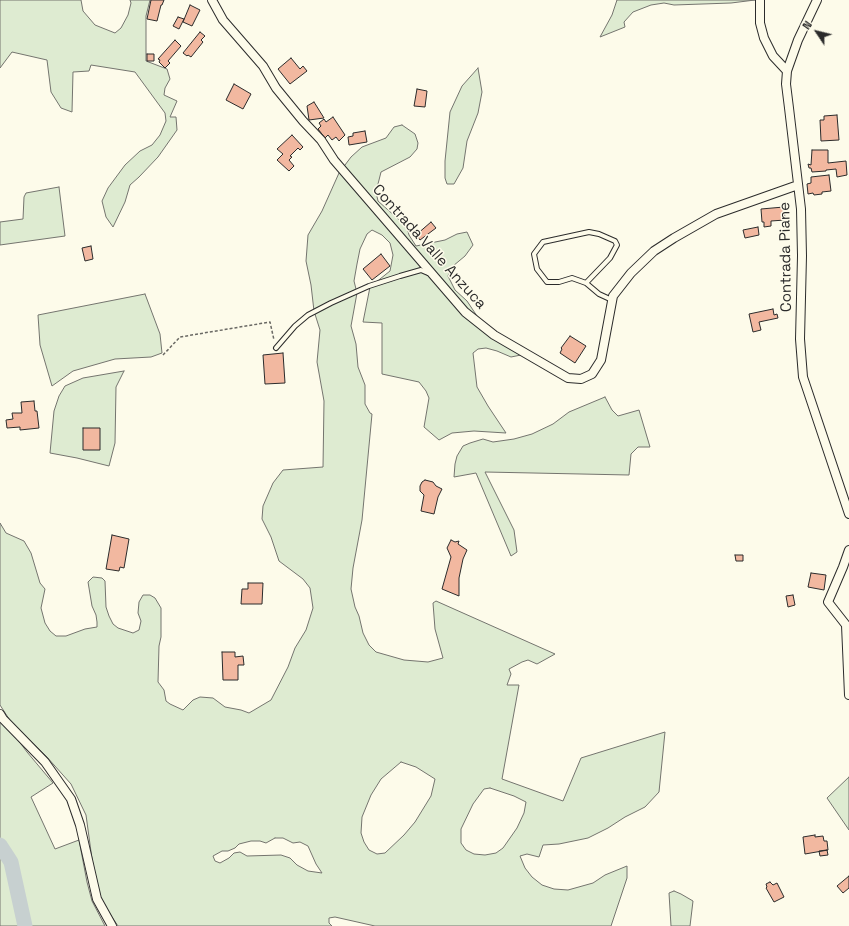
<!DOCTYPE html>
<html>
<head>
<meta charset="utf-8">
<style>
  body { margin:0 }
  #map { position:relative; width:849px; height:926px; overflow:hidden; background:#fdfbea; font-family:"Space Grotesk",sans-serif }
  canvas { display:block }
  .north { position:absolute; left:797px; top:12px; width:40px; height:40px; -webkit-text-stroke:3px #fdfbea; paint-order:stroke; rotate:305deg; font-size:11px; font-weight:700; line-height:16px; text-align:center; color:#2b2b2b }
  .north::after { content:''; display:block; margin:auto; width:14px; height:18px; background:#2b2b2b; clip-path:polygon(50% 0,100% 100%,50% 72%,0 100%) }
</style>
</head>
<body>
<div id="map">
<canvas width="849" height="926"></canvas>
<div class="north">N</div>
</div>
<script>
const context = document.querySelector('canvas').getContext('2d');
context.lineJoin = 'round';
function paint(path, color) { context.fillStyle = color; context.fill(path, 'evenodd'); }
const poly = rows => new Path2D(rows.map(r => 'M' + r).join(''));
function trace(path, color, width, dash) { context.strokeStyle = color; context.lineWidth = width; context.lineCap = dash ? 'butt' : 'round'; context.setLineDash(dash || []); context.stroke(path); }
function write(font, color, halo, rows, align = 'center') {
  context.font = font + ' "Space Grotesk",sans-serif'; context.lineWidth = 3; context.setLineDash([]); context.textBaseline = 'middle'; context.strokeStyle = halo; context.fillStyle = color; for (const [text, x, y, turn = 0] of rows) {
    context.save(); context.translate(x, y); context.rotate((+turn || 0) * Math.PI / 180); context.textAlign = isNaN(turn) ? turn : align; if (halo) context.strokeText(text, 0, 0); context.fillText(text, 0, 0); context.restore();
  }
}
const green = poly([
  [0,0,81,0,83,11,95,25,115,33,121,28,128,15,131,3,130,0,150,0,146,16,146,61,167,69,170,79,165,88,164,95,177,101,170,117,176,117,177,130,158,157,139,177,130,185,125,202,113,227,106,217,102,201,108,188,125,165,140,151,152,145,160,135,166,121,165,113,135,72,91,65,89,71,73,72,72,112,61,108,51,92,47,60,12,52,0,68,0,0],
  [617,0,755,0,731,3,674,5,664,3,651,5,633,12,624,22,625,27,600,37,612,15,617,0],
  [478,68,482,92,478,113,467,141,463,168,454,184,447,184,445,178,445,161,450,112,462,86,478,68],
  [402,125,415,134,418,143,417,149,410,157,381,172,376,192,378,201,407,227,409,235,416,246,445,240,457,234,467,232,473,245,465,256,453,266,448,276,455,290,467,301,477,316,477,326,521,355,511,357,497,351,486,348,478,349,473,353,477,387,488,406,506,433,474,431,452,433,439,440,424,427,429,398,426,391,419,382,382,374,382,323,363,322,370,287,390,271,393,255,390,243,382,235,372,230,367,234,360,249,357,264,354,281,357,293,351,326,356,344,358,367,365,385,365,404,370,413,372,414,362,520,353,568,351,589,355,607,359,616,363,633,369,645,376,652,404,660,428,662,443,658,435,629,433,603,436,601,555,654,537,664,528,660,522,662,509,669,511,674,507,685,519,685,502,779,563,801,581,758,665,732,659,792,645,807,625,817,608,828,588,838,559,844,543,845,539,857,527,854,520,856,525,868,532,877,542,885,554,889,568,890,593,883,605,875,627,866,627,878,611,926,375,926,335,917,329,918,329,923,332,926,118,926,99,898,92,859,86,815,71,784,46,756,11,722,0,705,0,523,6,533,24,541,31,553,40,583,45,589,41,608,45,623,50,631,56,636,66,636,85,629,97,627,97,622,96,615,92,606,88,582,93,577,102,578,105,581,106,607,109,616,113,624,118,628,133,633,139,630,141,621,138,613,139,602,143,595,150,595,155,598,161,608,161,637,159,646,158,682,164,690,166,701,170,704,183,710,193,700,200,697,213,698,225,707,241,710,249,713,271,700,288,667,295,648,306,630,313,608,310,588,303,579,279,561,271,537,262,519,263,506,273,483,283,470,323,467,324,401,317,362,320,330,314,311,311,285,306,261,308,235,322,211,339,173,351,157,362,147,386,138,394,127,402,125],
  [401,762,416,767,435,779,431,796,415,822,404,835,385,853,377,854,369,850,364,842,361,833,362,817,371,795,381,779,401,762],
  [490,788,514,796,526,802,524,813,517,828,503,848,496,853,485,855,474,854,466,850,461,843,461,829,473,804,484,789,490,788],
  [275,838,283,838,293,843,300,842,308,846,316,864,322,873,308,871,297,865,290,858,281,855,247,856,240,852,234,853,229,858,220,863,215,861,213,856,222,851,228,851,235,848,239,844,251,841,260,841,266,843,275,838],
  [59,187,65,236,0,245,0,222,23,219,24,197,26,193,59,187],
  [145,294,160,334,162,353,151,357,115,359,73,371,52,386,40,345,38,315,145,294],
  [124,371,116,387,115,443,109,466,77,458,50,453,54,411,59,396,65,386,83,378,124,371],
  [605,397,612,410,618,416,639,410,650,447,638,447,631,454,629,475,485,472,514,530,517,552,511,556,476,473,454,477,455,464,457,456,463,446,470,443,483,439,493,442,514,439,532,434,553,424,569,412,605,397],
  [0,716,27,752,53,783,31,797,55,849,79,840,87,882,92,901,105,926,25,926,11,862,0,844,0,716],
  [849,777,849,830,827,798,849,777],
  [0,846,10,862,24,926,0,926,0,846],
  [674,891,681,894,693,901,690,926,671,926,669,893,674,891]
]);
const river = poly([
  [0,845,11,862,25,926]
]);
const building = poly([
  [151,0,164,0,162,5,161,5,157,21,147,19,151,0],
  [190,5,200,10,192,26,183,22,190,5],
  [178,17,184,19,179,29,173,26,178,17],
  [200,32,205,36,201,40,203,42,191,57,188,55,187,56,183,53,200,32],
  [175,40,181,46,168,61,170,63,165,68,159,62,160,60,158,59,175,40],
  [147,54,154,54,154,61,147,61,147,54],
  [291,58,300,69,303,66,307,71,290,84,278,69,291,58],
  [234,84,251,94,243,109,226,100,234,84],
  [417,89,427,91,425,107,414,106,417,89],
  [314,102,324,118,309,120,307,106,314,102],
  [837,115,839,140,821,141,820,120,824,120,824,116,837,115],
  [333,117,345,135,339,141,336,137,332,140,328,135,325,138,318,129,321,126,319,123,324,119,326,122,333,117],
  [365,131,367,142,349,145,348,137,353,136,353,133,365,131],
  [292,135,303,147,300,150,298,148,290,156,292,157,289,160,294,166,289,171,277,160,283,154,277,149,292,135],
  [812,150,828,150,828,163,846,161,847,175,837,177,836,169,826,170,826,171,812,172,811,168,809,168,808,164,811,165,812,150],
  [829,175,831,191,822,192,822,194,814,195,813,193,808,194,807,184,811,183,811,177,829,175],
  [784,207,785,220,771,221,771,226,764,227,764,222,762,222,761,209,784,207],
  [431,222,436,228,420,240,416,235,431,222],
  [758,227,759,235,745,238,743,230,758,227],
  [91,246,93,259,85,261,82,248,91,246],
  [381,254,390,266,372,280,363,269,381,254],
  [773,309,774,315,777,314,778,318,759,322,761,330,753,332,749,314,773,309],
  [570,336,586,346,575,363,560,353,562,349,561,348,570,336],
  [283,353,285,383,265,384,263,355,283,353],
  [34,401,35,411,37,411,39,428,20,430,20,427,7,428,6,420,13,419,12,413,22,413,21,402,34,401],
  [83,428,100,428,100,450,83,450,83,428],
  [425,480,433,482,436,486,442,489,438,497,434,514,421,511,424,495,420,491,420,486,422,482,425,480],
  [112,535,129,539,124,568,120,567,119,571,106,569,112,535],
  [451,540,455,542,459,541,458,544,467,550,463,559,459,578,459,596,442,589,451,557,447,548,451,540],
  [735,555,743,555,743,561,736,561,735,555],
  [811,573,826,575,824,590,808,587,811,573],
  [248,583,263,583,262,604,241,604,242,589,248,589,248,583],
  [793,595,795,605,788,607,786,596,793,595],
  [222,652,235,652,235,657,243,656,244,665,238,665,238,680,223,680,222,652],
  [815,835,815,837,823,836,824,841,827,841,828,850,805,854,803,837,815,835],
  [827,850,828,855,820,856,819,851,827,850],
  [849,876,849,888,843,893,837,886,849,876],
  [770,882,773,885,777,883,784,897,774,902,766,888,767,887,766,884,770,882]
]);
const path = poly([
  [163,355,180,337,270,322,274,340]
]);
const lane = poly([
  [586,283,610,258,617,245,615,241,599,234,589,232,543,242,534,254,537,269,547,282,559,282,572,278,586,283,599,294,612,300],
  [276,348,295,326,308,315,331,303,369,286,400,276,421,270,428,273]
]);
const street = poly([
  [212,0,223,20,263,66,276,88,303,121,321,140,334,160,465,312,494,335,568,378,581,379,592,374,601,360,613,296,631,273,654,251,674,238,716,214,798,185],
  [760,0,760,23,764,38,773,56,787,71],
  [817,0,798,40,787,71,786,84,789,108,801,209,802,256,800,339,803,377,849,514],
  [849,550,843,567,828,602,846,625,849,695],
  [0,714,3,719,45,762,71,799,80,825,97,899,112,926]
]);
const streetNames = [
  ["Contrada Valle Anzuca",429,247,48],
  ["Contrada Piane",786,257,-91]
];
paint(green, '#deebd1');
trace(green, '#74746e', 1);
trace(river, '#c7d0d0', 15);
paint(building, '#f2b8a0');
trace(building, '#2b2b2b', 1);
trace(lane, '#2b2b2b', 6);
trace(street, '#2b2b2b', 10);
trace(path, '#6a6964', 1.5, [3, 2]);
trace(lane, '#fdfbea', 4);
trace(street, '#fdfbea', 8);
write('15px', '#2b2b2b', '#fdfbea', streetNames);
</script>
</body>
</html>
